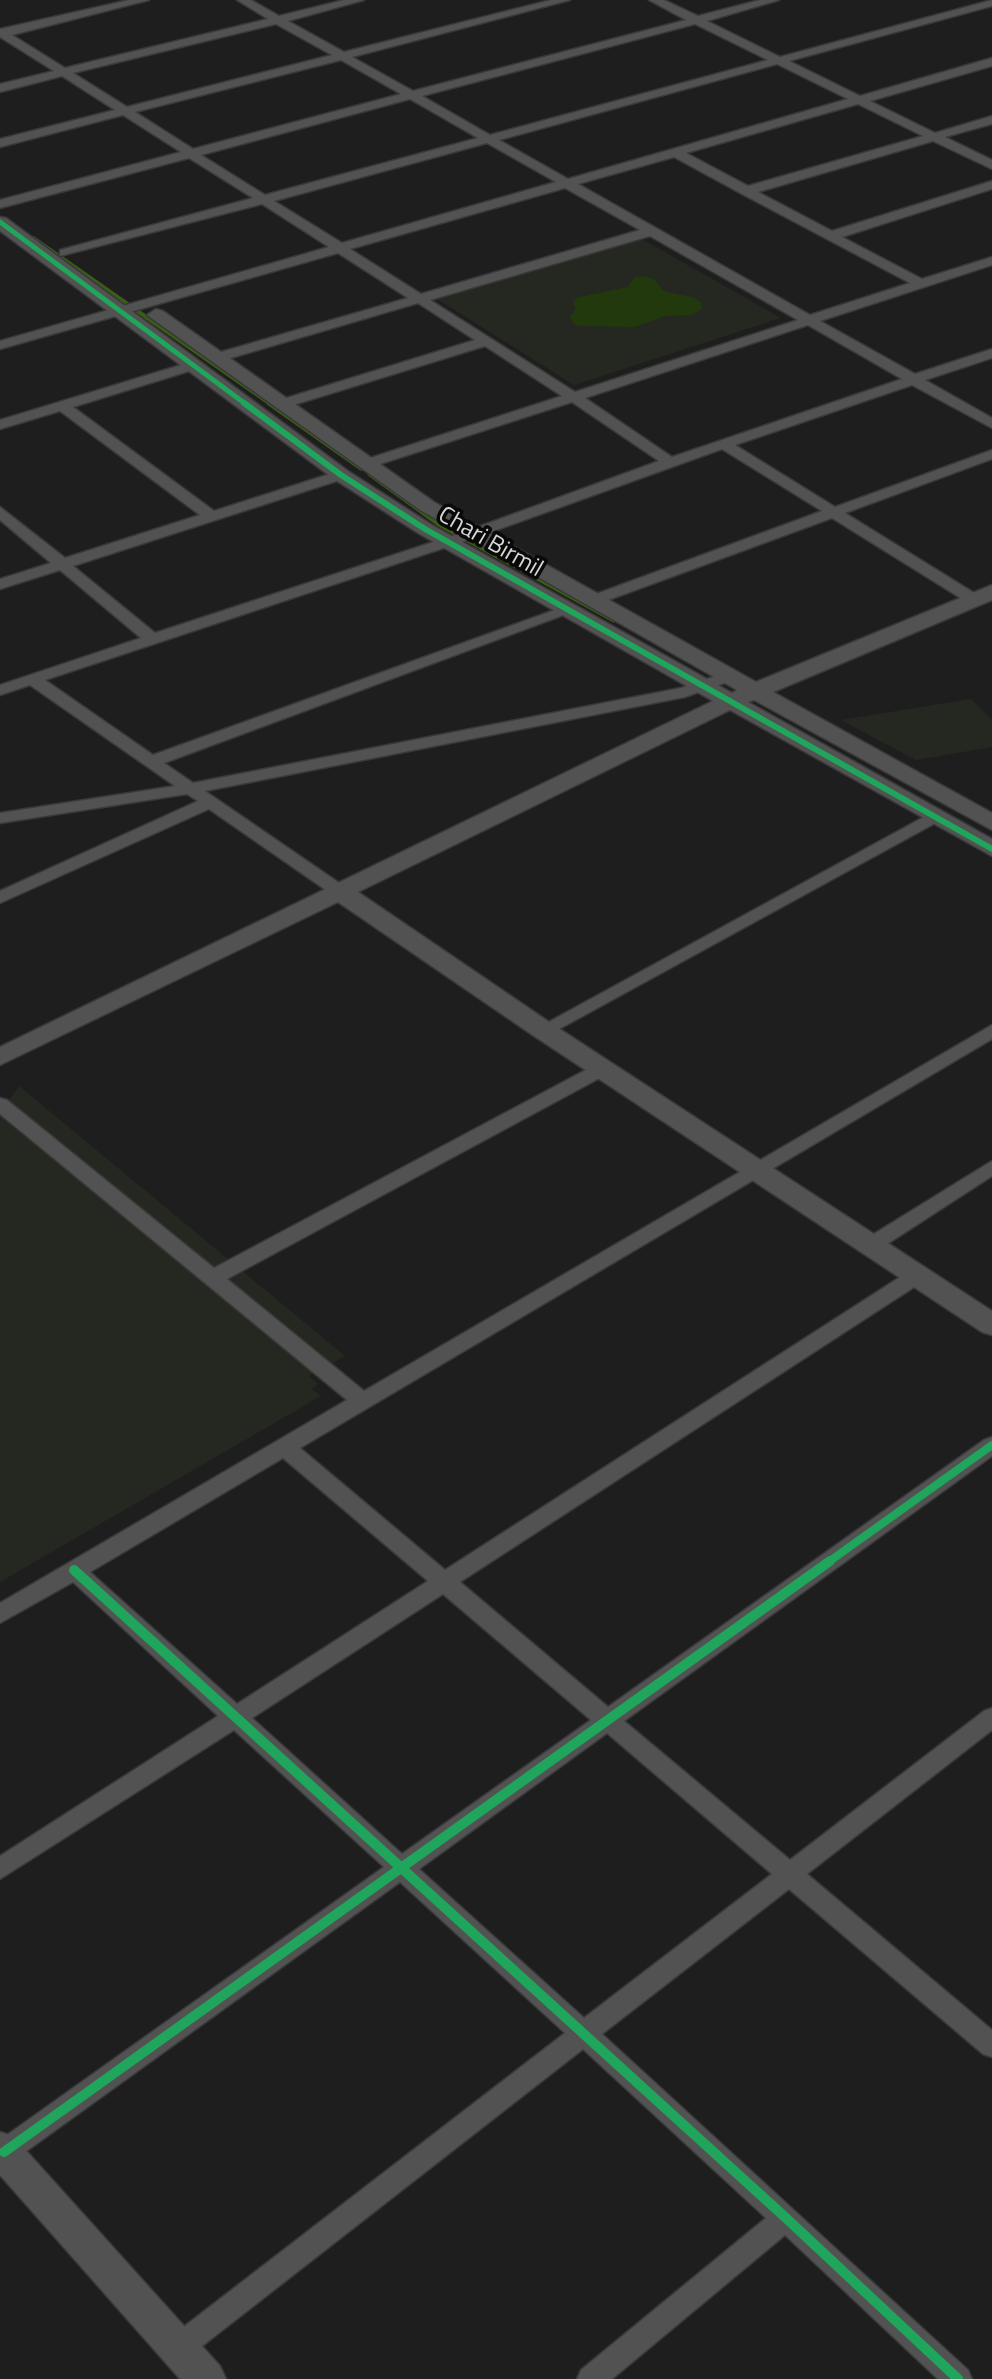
<!DOCTYPE html>
<html>
<head>
<meta charset="utf-8">
<style>
  body { margin:0 }
  canvas { display:block; background:#1d1e1d }
</style>
</head>
<body>
<canvas width="992" height="2379"></canvas>
<script>
const context = document.querySelector('canvas').getContext('2d');
context.lineJoin = 'round';
function paint(path, color) { context.fillStyle = color; context.fill(path, 'evenodd'); }
const poly = rows => new Path2D(rows.map(r => 'M' + r).join(''));
function trace(path, color, width, dash) { context.strokeStyle = color; context.lineWidth = width; context.lineCap = dash ? 'butt' : 'round'; context.setLineDash(dash || []); context.stroke(path); }
function write(font, color, halo, rows, align = 'center') {
  context.font = font + ' "Titillium Web",sans-serif'; context.lineWidth = 7; context.setLineDash([]); context.textBaseline = 'middle'; context.strokeStyle = halo; context.fillStyle = color; for (const [text, x, y, turn = 0] of rows) {
    context.save(); context.translate(x, y); context.rotate((+turn || 0) * Math.PI / 180); context.textAlign = isNaN(turn) ? turn : align; if (halo) context.strokeText(text, 0, 0); context.fillText(text, 0, 0); context.restore();
  }
}
const built = poly([
  [640,238,781,318,574,385,437,299],
  [971,699,992,720,992,747,916,760,841,720],
  [19,1086,345,1356,309,1376,318,1384,312,1389,321,1396,0,1582,0,1105,9,1100]
]);
const green = poly([
  [646,276,655,280,663,291,692,297,701,302,702,309,690,315,665,316,635,327,579,326,573,323,570,317,576,309,573,303,576,298,627,287,635,277]
]);
const streamFar1 = poly([
  [33,238,272,405]
]);
const stream = poly([
  [269,403,361,468],
  [370,474,439,524,614,620]
]);
const street = poly([
  [129,0,149,0,12,35,65,68,268,19,237,0,251,0,279,16,344,0,364,0,288,21,344,52,551,0,570,0,352,57,413,91,686,20,649,0,664,0,698,16,760,0,779,0,707,21,780,57,992,0,992,6,789,61,860,96,992,58,992,66,870,101,935,133,992,116,992,124,945,137,992,160,992,169,933,141,758,192,832,231,992,181,992,189,842,237,922,279,992,257,992,265,820,321,915,374,992,349,992,358,925,380,992,418,992,428,912,385,735,445,835,507,992,450,992,459,845,513,979,596,979,602,967,602,832,518,600,603,588,603,588,597,822,511,722,449,477,537,45,680,153,755,563,607,575,607,577,610,164,763,193,783,681,688,727,672,733,674,733,680,685,697,205,791,345,887,348,891,345,895,333,895,209,809,0,903,0,891,198,801,187,794,0,823,0,813,175,786,30,685,0,695,0,685,141,638,60,570,0,589,0,579,51,563,0,520,0,507,65,558,200,515,60,411,0,429,0,420,194,361,201,365,199,368,73,407,214,511,336,472,346,472,346,478,73,566,155,633,467,531,659,461,572,402,374,466,364,466,364,460,562,396,485,346,290,406,280,406,280,400,475,340,418,303,224,360,214,360,214,354,408,298,338,253,0,349,0,341,329,247,262,204,60,256,60,250,253,198,189,158,0,208,0,200,181,152,123,115,0,147,0,139,115,110,62,76,0,92,0,84,54,71,0,37,0,29,129,0],
  [276,24,332,55,127,107,73,73,276,24],
  [695,24,768,60,490,135,422,96,695,24],
  [341,60,401,94,193,149,135,112,341,60],
  [777,64,848,99,568,179,499,140,777,64],
  [410,99,478,138,265,195,201,155,410,99],
  [858,104,923,136,748,186,686,153,858,104],
  [487,143,556,182,342,243,274,201,487,143],
  [674,157,742,194,910,283,810,315,578,184,674,157],
  [565,188,640,230,421,294,350,249,565,188],
  [650,236,798,320,575,392,430,300,650,236],
  [808,325,902,379,672,457,585,398,808,325],
  [933,812,939,813,942,817,939,821,550,1034,536,1034,534,1030,933,812],
  [992,1025,992,1039,300,1448,445,1570,911,1270,925,1270,928,1275,925,1280,460,1582,608,1707,984,1440,992,1437,992,1456,624,1721,790,1860,984,1711,992,1708,992,1730,807,1874,992,2030,992,2057,983,2054,789,1889,602,2034,968,2370,972,2379,938,2379,785,2235,612,2379,577,2379,581,2370,766,2218,583,2049,188,2357,178,2361,168,2357,164,2348,168,2339,565,2033,400,1882,14,2160,0,2162,0,2140,384,1867,234,1730,0,1879,0,1856,218,1716,73,1582,0,1623,0,1603,347,1400,0,1114,0,1098,7,1100,214,1268,595,1065,609,1065,612,1069,609,1073,227,1279,364,1391,992,1025],
  [283,1458,428,1581,237,1704,90,1572,283,1458],
  [443,1594,591,1720,402,1854,252,1718,443,1594],
  [607,1733,772,1874,584,2018,419,1869,607,1733],
  [992,1161,992,1176,878,1250,864,1250,861,1245,864,1240,992,1161]
]);
const secondary = poly([
  [0,217,6,218,348,471,432,525,732,693,737,690,420,510,147,315,156,309,163,311,434,502,756,682,992,585,992,600,773,692,992,813,992,830,754,700,748,702,992,839,992,856,730,710,358,892,552,1024,992,1311,992,1335,982,1332,534,1036,338,902,0,1065,0,1047,713,701,418,533,334,479,0,231,0,217],
  [0,2132,13,2136,220,2366,226,2379,180,2379,0,2175,0,2132]
]);
const cyclewayFar3 = poly([
  [0,222,247,405]
]);
const cyclewayFar2 = poly([
  [244,403,341,475,425,529,992,849]
]);
const cyclewayFar1 = poly([
  [827,1563,992,1445]
]);
const cycleway = poly([
  [74,1570,786,2218,958,2379],
  [4,2152,830,1561]
]);
const farStreetnames = [
  ["Chari Birmil",490,543,30]
];
paint(built, '#242821');
paint(green, '#22380d');
trace(streamFar1, '#395d16', 4);
trace(stream, '#395d16', 5);
trace(street, '#383938', 3);
trace(secondary, '#383938', 3);
paint(street, '#515251');
paint(secondary, '#515251');
trace(cyclewayFar3, '#20a55d', 5);
trace(cyclewayFar2, '#20a55d', 6);
trace(cyclewayFar1, '#20a55d', 8);
trace(cycleway, '#20a55d', 10);
write('24px', '#d6d7d5', '#080908', farStreetnames);
</script>
</body>
</html>
